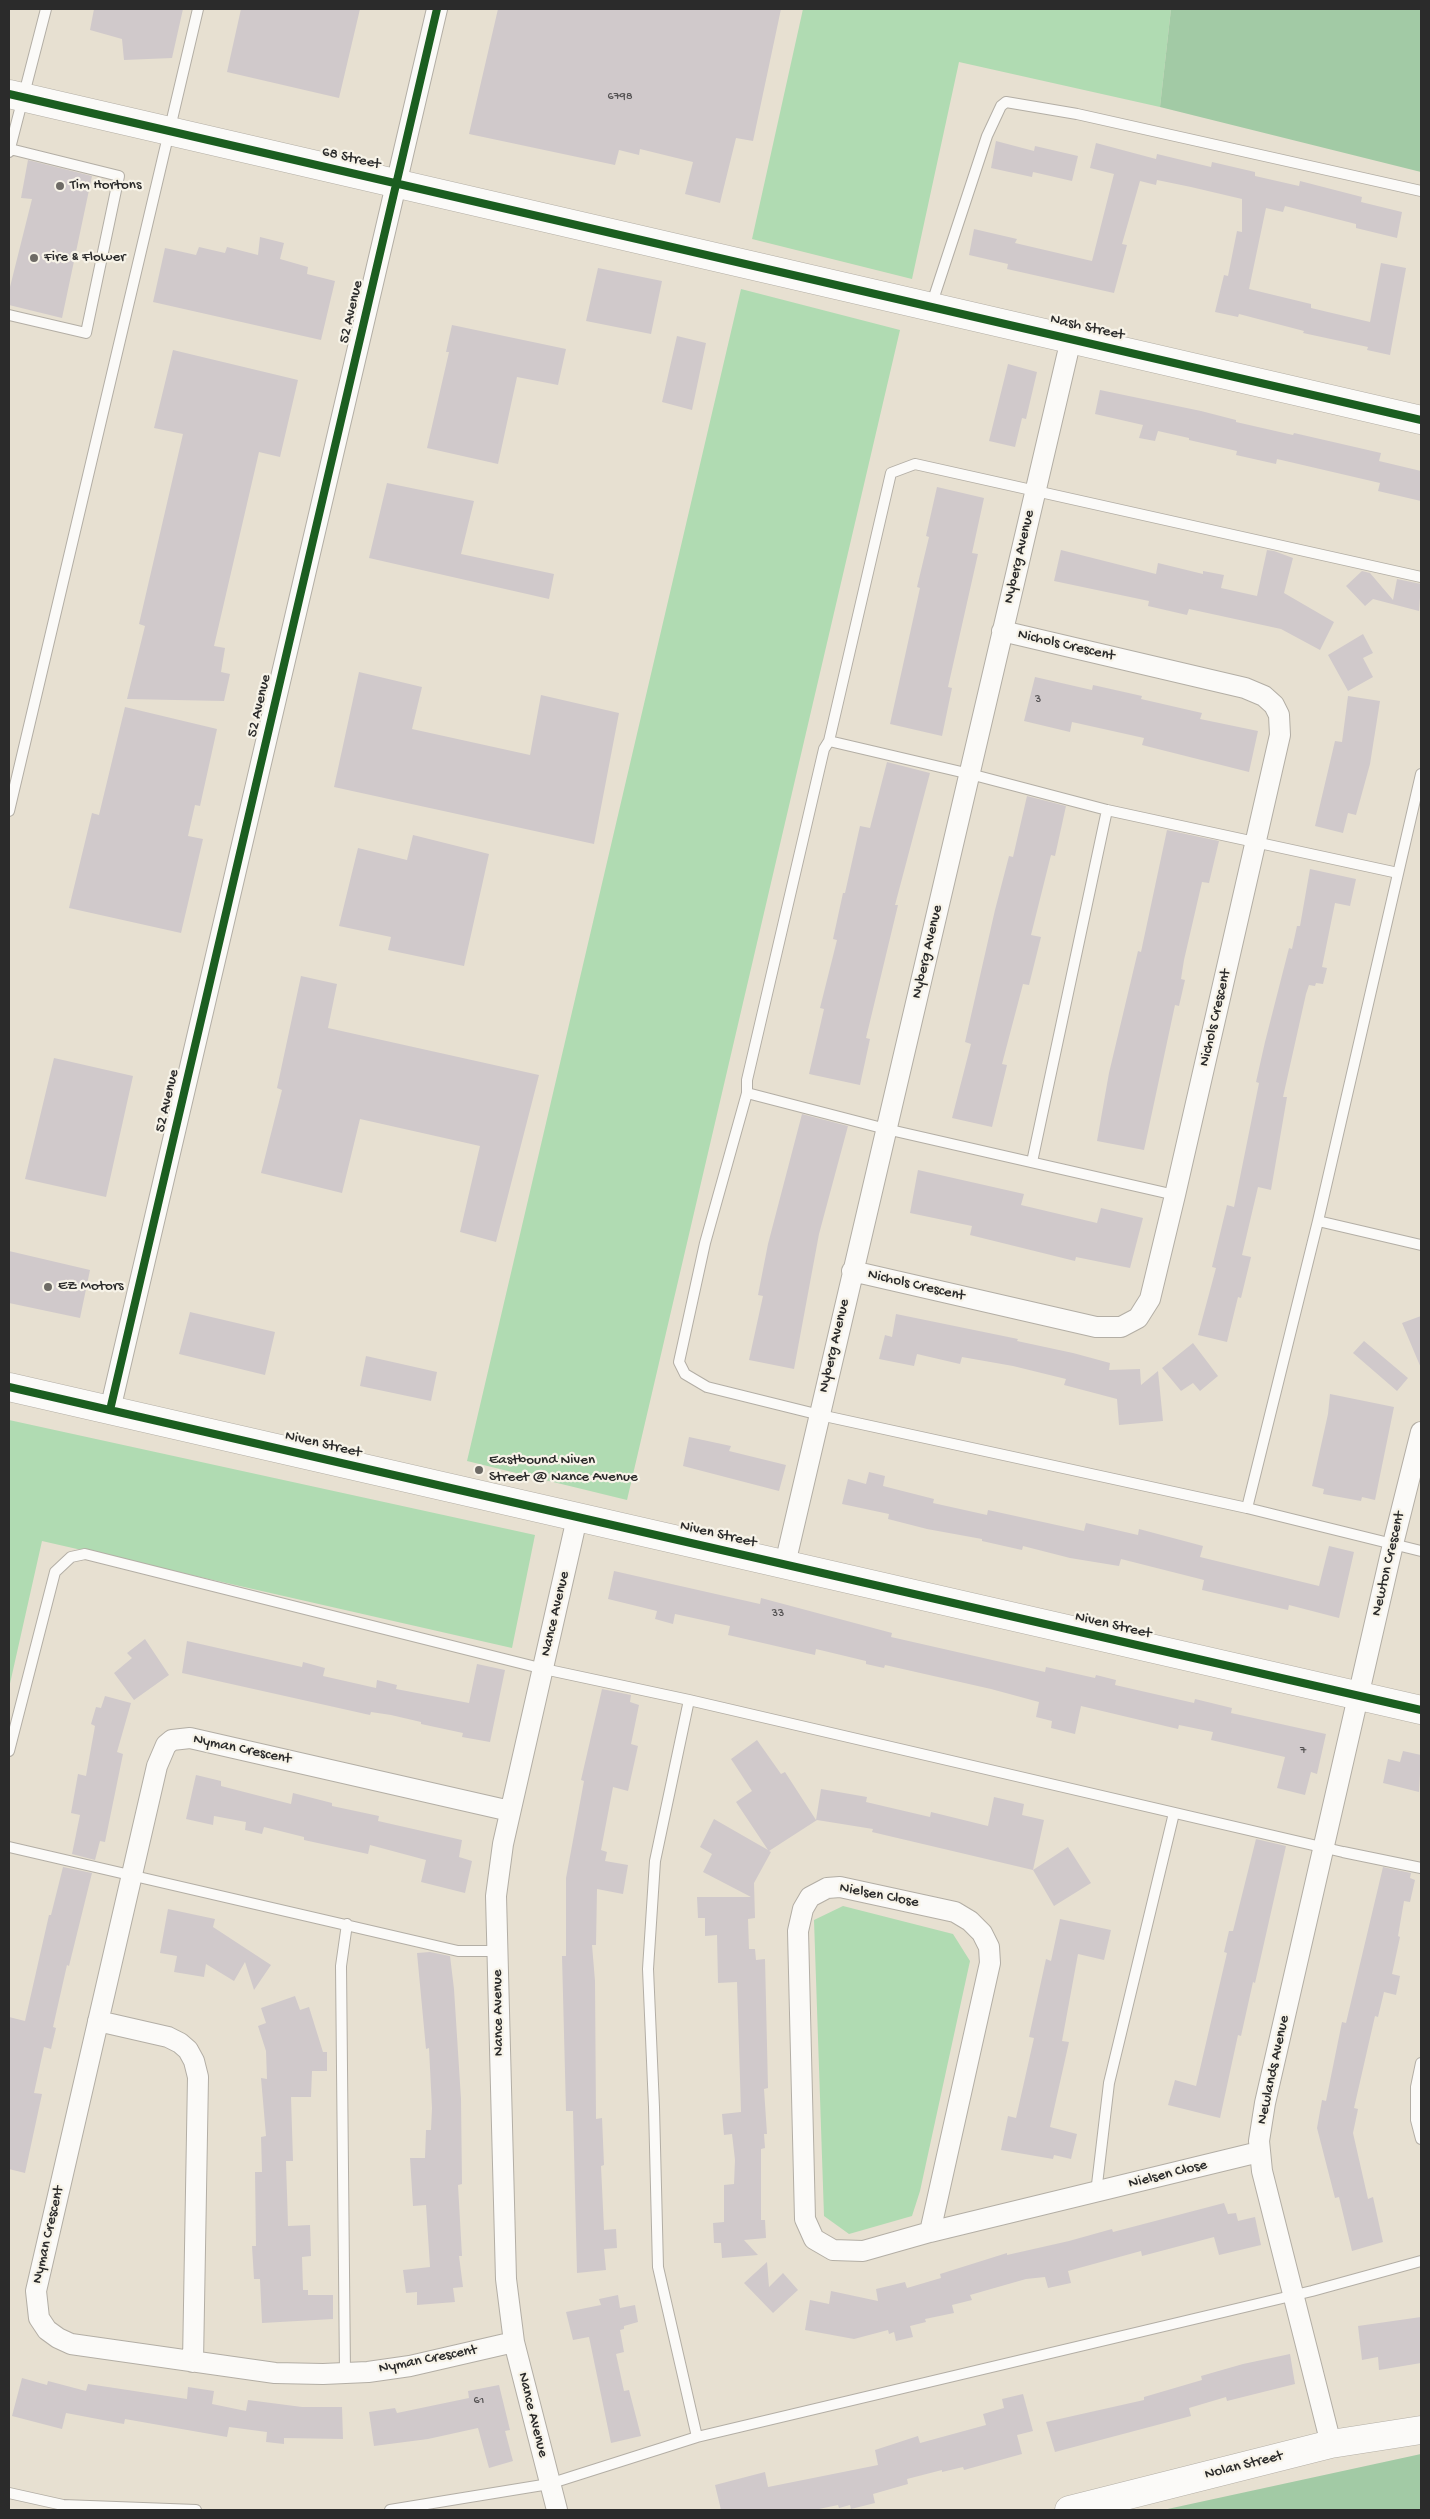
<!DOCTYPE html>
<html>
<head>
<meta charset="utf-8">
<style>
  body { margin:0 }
  #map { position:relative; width:1430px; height:2519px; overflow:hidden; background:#e7e0d1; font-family:"Gochi Hand",sans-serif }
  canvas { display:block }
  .frame { position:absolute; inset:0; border:10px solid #2b2b2b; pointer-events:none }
</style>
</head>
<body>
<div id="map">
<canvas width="1430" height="2519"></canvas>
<div class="frame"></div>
</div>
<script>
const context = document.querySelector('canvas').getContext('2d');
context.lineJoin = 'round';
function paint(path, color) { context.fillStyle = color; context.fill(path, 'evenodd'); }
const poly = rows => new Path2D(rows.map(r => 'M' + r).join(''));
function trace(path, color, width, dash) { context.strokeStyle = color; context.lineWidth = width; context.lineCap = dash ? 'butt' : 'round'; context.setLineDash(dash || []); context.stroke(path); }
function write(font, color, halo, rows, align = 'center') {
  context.font = font + ' "Gochi Hand",sans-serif'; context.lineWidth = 4.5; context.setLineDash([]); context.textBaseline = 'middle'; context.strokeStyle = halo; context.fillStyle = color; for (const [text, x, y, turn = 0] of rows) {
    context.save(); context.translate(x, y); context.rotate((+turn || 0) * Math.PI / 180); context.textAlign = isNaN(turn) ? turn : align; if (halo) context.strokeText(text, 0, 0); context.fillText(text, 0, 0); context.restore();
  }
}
const green = poly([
  [803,9,1171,9,1160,107,959,62,912,279,752,239],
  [741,289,900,330,627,1500,467,1461],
  [9,1420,535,1535,512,1648,42,1541,9,1688],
  [843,1906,953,1934,970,1961,920,2191,912,2216,849,2234,824,2216,814,1920]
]);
const forest = poly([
  [1171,9,1421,9,1421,172,1160,107],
  [1421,2454,1421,2510,1163,2510]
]);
const building = poly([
  [94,9,183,9,172,58,124,60,122,39,90,30],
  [241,9,360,9,339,98,227,72],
  [498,9,781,9,753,141,736,138,720,203,685,194,693,162,640,149,639,155,619,150,615,165,469,134],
  [996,141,1034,151,1035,146,1078,156,1072,181,1033,172,1032,177,991,168],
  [1096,143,1156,159,1157,154,1211,167,1212,162,1255,172,1255,176,1299,186,1300,181,1362,197,1361,202,1402,212,1397,238,1356,228,1356,224,1285,206,1283,212,1266,208,1249,289,1311,304,1311,308,1370,322,1381,263,1406,268,1390,355,1367,350,1368,347,1303,333,1304,331,1239,314,1238,317,1215,312,1224,275,1228,276,1237,231,1242,232,1242,199,1191,187,1157,180,1156,185,1140,181,1122,244,1127,245,1114,293,1007,269,1008,264,969,255,974,229,1017,239,1015,243,1092,261,1114,174,1090,168],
  [28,160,92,176,62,318,9,305,9,291,32,199,21,198],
  [260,237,284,243,280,259,308,267,307,274,335,281,321,340,153,302,165,248,196,255,199,247,225,253,227,247,258,255],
  [598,268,662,281,651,334,586,321],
  [452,325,566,349,558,385,517,377,498,464,427,448,449,352,446,352],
  [677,336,706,343,692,410,662,402],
  [173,350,298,380,280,457,259,452,214,646,225,648,221,672,230,674,224,701,127,699,145,626,139,624,183,434,154,428],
  [1008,364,1037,372,1026,419,1022,418,1015,447,989,441],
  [1100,390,1201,411,1236,420,1236,422,1293,435,1294,433,1381,453,1379,461,1421,471,1421,501,1378,491,1380,483,1277,459,1276,464,1236,455,1237,451,1189,440,1189,438,1158,431,1155,441,1139,438,1143,425,1095,414],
  [387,483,474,501,461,554,554,574,549,599,369,558],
  [937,487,984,498,972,553,978,554,948,687,952,688,942,736,890,724,920,588,917,587,929,537,926,536],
  [1061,550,1156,574,1158,563,1203,574,1203,571,1224,575,1221,588,1257,596,1267,550,1274,551,1293,558,1284,593,1334,622,1320,650,1281,629,1189,609,1187,615,1148,606,1149,601,1054,581],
  [1362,571,1370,573,1393,600,1397,579,1421,584,1419,611,1373,599,1365,606,1346,586],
  [1363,634,1373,653,1363,658,1373,677,1348,691,1328,655],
  [359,672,422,687,412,729,530,755,541,695,619,713,594,844,334,787],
  [1035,677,1092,690,1093,685,1142,696,1141,699,1202,713,1200,719,1258,731,1249,772,1142,745,1144,738,1072,722,1070,732,1024,721],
  [1348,696,1380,701,1370,764,1356,815,1348,813,1343,833,1315,826,1335,741,1342,742],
  [125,707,217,729,200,806,195,805,188,836,203,839,181,933,69,908,92,813,99,815],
  [887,762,930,773,895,905,898,905,866,1038,870,1039,860,1085,809,1074,824,1009,820,1008,837,940,833,939,843,893,845,893,860,826,870,828],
  [1027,796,1066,806,1055,856,1051,855,1031,935,1041,937,1029,985,1023,984,1002,1064,1007,1065,992,1127,952,1118,971,1044,965,1042,995,910,1009,856,1013,857],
  [1167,830,1219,841,1209,883,1202,882,1184,960,1181,979,1185,980,1179,1006,1175,1005,1144,1150,1097,1141,1109,1073,1138,951,1141,952],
  [413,835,489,854,464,966,388,950,391,937,339,926,358,848,407,860],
  [1310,869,1356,879,1350,906,1335,903,1322,967,1327,968,1323,984,1316,983,1315,986,1309,985,1306,994,1283,1097,1287,1097,1271,1190,1258,1187,1242,1255,1251,1257,1241,1298,1238,1297,1227,1342,1198,1335,1216,1268,1212,1267,1227,1205,1234,1207,1259,1083,1256,1082,1265,1042,1289,948,1292,949,1297,926,1300,926],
  [301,976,337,984,328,1028,539,1075,496,1242,460,1232,480,1146,360,1119,342,1193,261,1173,282,1090,277,1088],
  [54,1058,133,1076,106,1197,25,1179],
  [802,1114,848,1126,819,1234,794,1369,749,1360,763,1296,758,1295,768,1244],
  [918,1170,1024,1194,1021,1205,1097,1223,1101,1208,1143,1218,1130,1268,1076,1257,1075,1261,970,1235,972,1226,910,1213],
  [9,1251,90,1270,80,1318,9,1303],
  [190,1312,275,1332,265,1375,179,1354],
  [896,1314,1018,1339,1017,1341,1073,1353,1110,1363,1109,1370,1140,1369,1141,1385,1158,1371,1163,1421,1119,1425,1117,1399,1064,1385,1066,1379,1013,1366,962,1357,960,1364,917,1354,914,1366,879,1359,885,1335,892,1337],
  [1421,1316,1421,1368,1402,1323],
  [1364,1341,1408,1378,1397,1391,1353,1353],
  [1193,1343,1218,1376,1200,1391,1193,1383,1181,1391,1162,1368],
  [366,1356,437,1372,431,1401,360,1386],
  [1330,1394,1394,1407,1375,1500,1362,1497,1361,1501,1323,1494,1324,1489,1312,1486,1328,1414],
  [689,1437,731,1446,729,1451,786,1465,779,1491,683,1466],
  [869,1472,885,1476,883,1486,934,1499,933,1503,987,1515,988,1510,1084,1531,1086,1523,1138,1535,1139,1529,1203,1546,1200,1557,1319,1586,1329,1546,1354,1552,1339,1618,1289,1605,1288,1610,1202,1590,1204,1580,1121,1559,1119,1566,1070,1558,1023,1546,1022,1550,982,1541,982,1539,927,1529,888,1519,889,1514,842,1504,848,1479,866,1484],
  [614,1571,760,1604,761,1598,892,1633,891,1637,1045,1672,1046,1667,1095,1678,1096,1675,1116,1680,1115,1685,1194,1703,1195,1699,1232,1708,1231,1713,1326,1734,1317,1774,1311,1772,1305,1795,1277,1788,1285,1757,1211,1740,1213,1732,1179,1725,1178,1729,1081,1706,1075,1734,1051,1728,1052,1721,1036,1717,1039,1702,991,1689,885,1665,884,1668,866,1664,866,1661,816,1649,815,1655,728,1635,730,1626,675,1614,673,1624,655,1619,657,1611,608,1599],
  [145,1639,169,1675,134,1700,114,1673,132,1658,127,1653],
  [187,1641,302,1667,303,1662,325,1668,323,1676,376,1688,377,1680,397,1685,396,1689,469,1703,477,1664,505,1670,490,1742,462,1737,463,1733,421,1724,421,1722,391,1715,371,1712,370,1715,182,1673],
  [602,1689,631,1695,630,1702,639,1705,631,1744,638,1746,628,1791,613,1787,601,1850,607,1852,605,1861,628,1865,623,1894,597,1889,596,1945,592,1945,595,1981,596,2119,602,2118,604,2165,601,2166,604,2230,616,2229,617,2248,604,2249,606,2270,577,2273,573,2111,566,2111,562,1956,566,1956,566,1878,584,1781,581,1780],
  [105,1696,131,1703,117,1752,123,1754,105,1842,100,1841,95,1860,72,1854,80,1815,71,1813,78,1774,86,1776,95,1726,91,1724,96,1707,101,1708],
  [757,1740,781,1774,785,1772,816,1820,821,1789,867,1797,866,1802,930,1817,931,1812,988,1826,994,1797,1024,1804,1022,1815,1044,1820,1033,1870,872,1832,873,1829,817,1820,769,1851,771,1852,754,1883,755,1918,748,1919,749,1949,755,1949,756,1960,765,1959,768,2088,764,2089,767,2134,764,2134,765,2148,761,2149,761,2220,765,2220,766,2238,744,2240,758,2255,722,2258,721,2243,714,2243,713,2223,724,2222,724,2185,734,2184,735,2160,732,2134,724,2135,722,2114,741,2112,737,1982,718,1983,717,1935,705,1936,705,1918,698,1918,697,1897,751,1897,703,1872,712,1854,700,1847,714,1819,768,1850,736,1802,752,1791,731,1759],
  [1403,1751,1421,1755,1419,1792,1383,1783,1388,1759,1400,1762],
  [196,1775,221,1781,221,1786,291,1804,293,1793,332,1803,332,1806,379,1816,378,1821,462,1840,459,1857,472,1861,465,1893,421,1882,426,1860,370,1845,368,1854,304,1840,304,1837,264,1827,262,1834,245,1830,246,1822,214,1816,213,1825,186,1819],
  [1256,1839,1286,1846,1255,1983,1253,1982,1241,2036,1238,2035,1220,2118,1168,2105,1175,2080,1196,2086,1227,1953,1224,1952,1229,1931,1233,1931],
  [1068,1847,1091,1883,1054,1906,1033,1870],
  [63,1867,92,1873,69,1966,67,1965,53,2027,56,2028,51,2049,44,2047,34,2093,42,2094,25,2173,9,2169,9,2017,25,2021,49,1915,51,1915],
  [1383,1867,1411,1873,1410,1878,1415,1880,1410,1902,1404,1901,1398,1936,1400,1937,1392,1974,1400,1976,1396,1995,1384,1992,1378,2017,1375,2016,1354,2108,1358,2109,1353,2133,1368,2199,1373,2197,1383,2242,1352,2251,1339,2197,1335,2198,1317,2128,1322,2100,1326,2101,1342,2022,1346,2023],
  [168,1909,215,1919,213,1927,271,1965,254,1990,245,1962,234,1981,206,1964,204,1977,174,1972,177,1956,160,1953],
  [1060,1919,1111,1930,1104,1960,1078,1954,1062,2041,1069,2042,1050,2127,1077,2134,1071,2159,1054,2155,1053,2159,1001,2150,1008,2116,1016,2118,1034,2038,1029,2037,1046,1959,1051,1961],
  [430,1952,450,1956,454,1989,461,2099,462,2184,458,2185,462,2256,459,2256,463,2287,453,2288,455,2302,417,2305,417,2292,406,2293,403,2270,430,2267,426,2205,413,2206,410,2158,425,2158,426,2130,431,2130,432,2108,429,2048,426,2049,417,1953],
  [295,1996,300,2010,309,2007,323,2052,327,2052,327,2071,312,2071,311,2097,291,2097,293,2161,286,2161,288,2226,310,2225,311,2256,302,2257,303,2290,308,2290,308,2295,333,2295,333,2319,262,2323,260,2279,254,2279,252,2246,256,2246,255,2172,262,2172,261,2137,266,2136,261,2078,267,2079,266,2051,258,2026,266,2023,261,2008],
  [1224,2203,1228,2214,1236,2213,1238,2221,1255,2217,1261,2245,1219,2255,1214,2237,1142,2256,1141,2251,1068,2271,1071,2283,1048,2288,1045,2277,1026,2279,970,2295,972,2300,952,2305,954,2313,925,2319,926,2322,910,2326,913,2337,896,2341,894,2332,889,2334,888,2330,854,2339,805,2330,810,2300,829,2304,831,2291,878,2301,876,2289,905,2282,907,2288,941,2278,940,2274,1007,2253,1007,2255,1069,2241,1112,2229,1113,2232],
  [767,2262,769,2287,783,2273,798,2290,773,2313,744,2283],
  [618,2295,620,2308,635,2305,638,2322,624,2326,624,2329,620,2330,624,2352,616,2354,624,2391,629,2390,641,2436,611,2443,589,2337,573,2340,566,2312,601,2305,599,2299],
  [1421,2317,1421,2363,1379,2370,1378,2357,1362,2360,1358,2326],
  [1290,2354,1295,2384,1227,2401,1226,2397,1189,2408,1191,2416,1055,2452,1046,2422,1144,2400,1144,2397,1202,2380,1201,2376,1243,2364],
  [22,2378,47,2385,48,2381,86,2391,88,2384,187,2399,188,2387,214,2391,212,2404,246,2411,248,2400,302,2407,342,2407,343,2439,284,2438,284,2444,266,2442,267,2432,229,2427,227,2437,125,2419,124,2424,66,2413,62,2429,12,2416],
  [499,2385,510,2430,505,2431,513,2461,489,2468,478,2428,428,2439,374,2446,369,2412,395,2408,397,2413,469,2398,468,2391],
  [1023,2394,1033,2431,1017,2435,1022,2454,964,2470,963,2467,942,2472,942,2470,907,2479,908,2484,873,2494,875,2503,851,2509,850,2505,839,2508,838,2505,814,2510,721,2510,715,2485,765,2472,768,2487,878,2465,875,2450,918,2436,920,2443,986,2425,983,2414,1004,2408,1002,2399]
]);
const lane = poly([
  [9,152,46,9],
  [931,306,987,136,1001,106,1006,102,1077,114,1421,191],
  [9,315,86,333,119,176,10,149],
  [1421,577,915,464,891,473,829,741,824,749,747,1080,747,1093,705,1243,679,1362,685,1374,707,1387,820,1415,1247,1508,1421,1551],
  [829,741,970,774,1107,810,1398,873],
  [9,811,198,9],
  [747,1093,886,1129,1175,1195],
  [1032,1162,1107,810],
  [1318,1221,1421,1245],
  [1247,1508,1318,1221,1421,774],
  [689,1700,655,1861,648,1969,654,2107,658,2267,697,2437],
  [9,1751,55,1572,71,1557,85,1554,544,1669,689,1700,1343,1852,1421,1868],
  [9,1847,458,1951,497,1951],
  [1421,2063,1416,2087,1416,2120,1421,2139],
  [1096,2193,1109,2083,1174,1813],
  [345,2373,341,1966,347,1924],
  [9,2493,63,2505,196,2510],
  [390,2510,549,2484,697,2437,1312,2291,1421,2261]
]);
const street = poly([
  [852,1271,1096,1327,1121,1327,1138,1318,1150,1299,1175,1195,1280,735,1279,715,1274,705,1264,696,1245,688,1002,631],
  [110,1410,437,9],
  [785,1564,1071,339],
  [510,1811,190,1738,172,1740,166,1745,157,1766,36,2291,39,2318,47,2330,58,2338,71,2344,275,2373,323,2374,368,2372,410,2366,514,2342],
  [98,2021,168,2037,180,2043,188,2050,194,2061,198,2077,193,2362],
  [930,2232,990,1963,989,1947,982,1933,970,1921,955,1912,840,1887,827,1888,810,1897,803,1909,798,1931,805,2219,814,2239,833,2250,863,2251,930,2232,1259,2152],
  [1331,2444,1262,2171,1259,2141,1265,2103,1393,1544,1421,1432],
  [557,2510,514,2342,506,2279,496,1896,503,1844,577,1518]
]);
const secondary = poly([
  [9,94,1421,420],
  [9,1387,1421,1710],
  [1069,2510,1331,2444,1421,2430]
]);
const cycleway = poly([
  [9,94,1421,420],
  [9,1387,1421,1710],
  [110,1410,437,9]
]);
const markers = [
  [60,186,5,"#6d6a65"],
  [34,258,5,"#6d6a65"],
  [48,1287,5,"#6d6a65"],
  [479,1470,5,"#6d6a65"]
];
const numberNames = [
  ["6798",620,97],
  ["3",1038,700],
  ["33",778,1614],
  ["7",1303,1751],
  ["61",479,2401]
];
const streetNames = [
  ["68 Street",351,159,13],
  ["52 Avenue",352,312,-77],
  ["Nash Street",1087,328,13],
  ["Nyberg Avenue",1020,557,-77],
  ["Nichols Crescent",1066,646,13],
  ["52 Avenue",260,706,-77],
  ["Nyberg Avenue",928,952,-77],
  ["Nichols Crescent",1216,1018,-77],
  ["52 Avenue",168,1101,-77],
  ["Nichols Crescent",916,1286,13],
  ["Nyberg Avenue",835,1346,-77],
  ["Niven Street",323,1445,13],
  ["Niven Street",718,1535,13],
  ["Newton Crescent",1389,1564,-77],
  ["Nance Avenue",556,1614,-77],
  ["Niven Street",1113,1626,13],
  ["Nyman Crescent",242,1750,12],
  ["Nielsen Close",879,1896,11],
  ["Nance Avenue",499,2013,-91],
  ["Newlands Avenue",1274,2070,-78],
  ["Nielsen Close",1168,2175,-14],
  ["Nyman Crescent",49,2235,-77],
  ["Nyman Crescent",428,2360,-11],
  ["Nance Avenue",532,2415,76],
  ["Nolan Street",1244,2466,-14]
];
const poiNames = [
  ["Tim Hortons",70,186],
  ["Fire & Flower",44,258],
  ["EZ Motors",58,1287],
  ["Eastbound Niven",489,1461],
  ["Street @ Nance Avenue",489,1478]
];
paint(green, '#b0dbb2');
paint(forest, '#a2caa5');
paint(building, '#d0c9cb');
trace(lane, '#b3aea5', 12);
trace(street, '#b3aea5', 22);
trace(secondary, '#b3aea5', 29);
trace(lane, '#fbfaf8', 10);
trace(street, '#fbfaf8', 20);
trace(secondary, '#fbfaf8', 28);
trace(cycleway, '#1b5e20', 8);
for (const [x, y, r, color] of markers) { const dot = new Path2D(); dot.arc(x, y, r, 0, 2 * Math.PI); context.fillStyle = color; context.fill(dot); trace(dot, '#f7f3e8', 2); }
write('12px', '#545253', null, numberNames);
write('15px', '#2b2b2b', '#f7f3e8', streetNames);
write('15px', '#2b2b2b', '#f7f3e8', poiNames, 'left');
</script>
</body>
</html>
